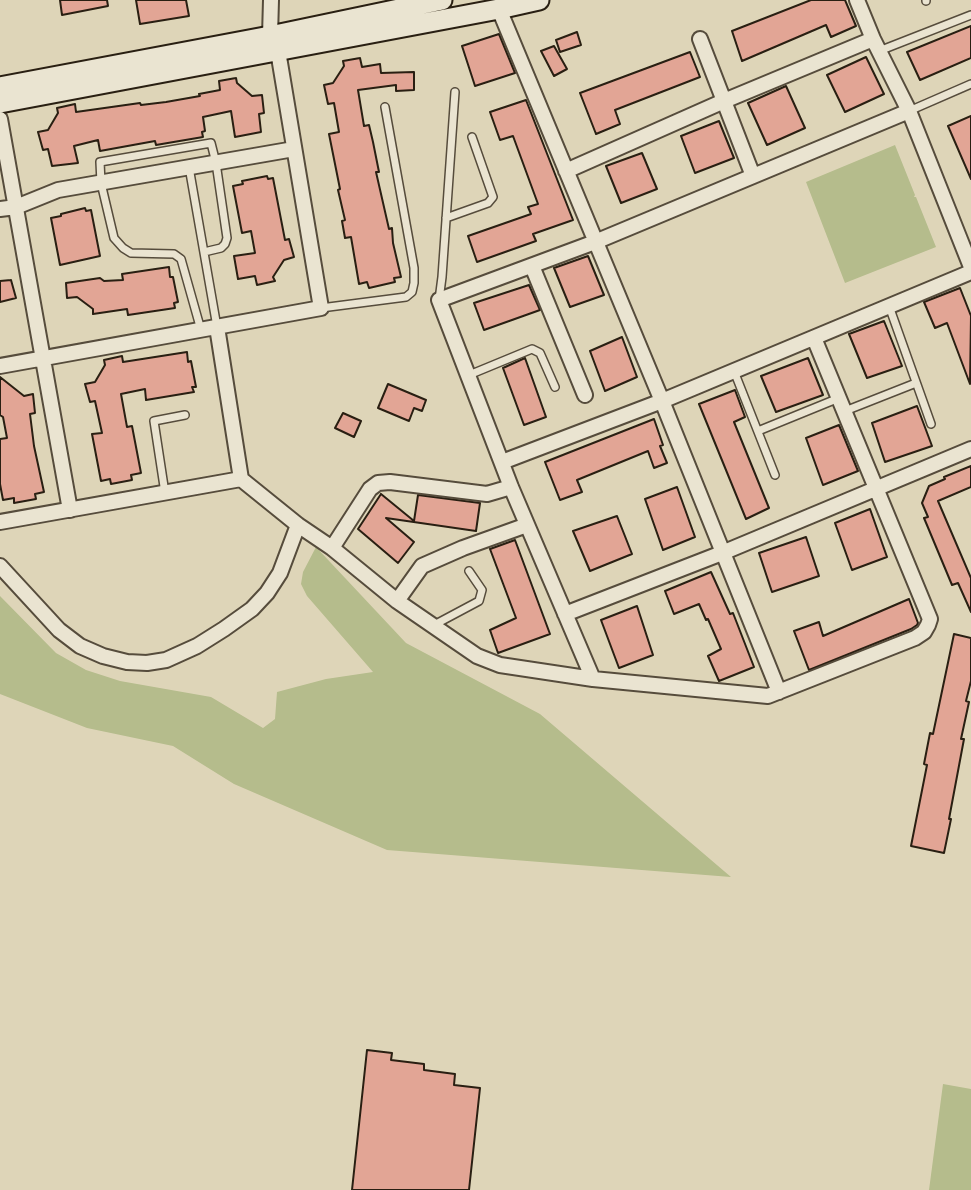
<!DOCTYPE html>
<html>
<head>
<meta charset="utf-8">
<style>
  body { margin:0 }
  canvas { display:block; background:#ded5b8 }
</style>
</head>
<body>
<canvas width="971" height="1190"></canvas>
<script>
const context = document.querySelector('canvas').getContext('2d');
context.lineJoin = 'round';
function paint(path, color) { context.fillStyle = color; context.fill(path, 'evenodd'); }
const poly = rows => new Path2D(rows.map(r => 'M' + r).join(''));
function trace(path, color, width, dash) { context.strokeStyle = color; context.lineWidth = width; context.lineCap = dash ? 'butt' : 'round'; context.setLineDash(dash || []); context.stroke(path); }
const green = poly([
  [895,145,915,195,914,197,916,197,936,247,845,283,806,182],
  [316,547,406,643,540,714,731,877,387,850,234,784,173,746,87,728,0,694,0,596,56,653,86,670,120,681,211,697,263,728,275,719,277,692,326,679,373,672,307,596,301,584,303,572],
  [943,1084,971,1089,971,1190,929,1190]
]);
const building = poly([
  [60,0,107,0,108,6,62,15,60,0],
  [136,0,186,0,189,16,140,24,136,0],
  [811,0,845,0,856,26,831,37,826,25,742,61,732,31,811,0],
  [971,26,971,58,920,80,907,52,971,26],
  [577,32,581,45,560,52,556,40,577,32],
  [499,34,515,73,475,86,462,46,499,34],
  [554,46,567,69,554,76,541,51,554,46],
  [690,52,700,77,615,110,620,124,596,134,580,93,690,52],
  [866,57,884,94,845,112,827,75,866,57],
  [360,58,362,67,380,64,381,73,414,72,414,90,396,91,396,85,358,90,364,126,369,125,373,142,379,172,376,172,389,229,392,228,393,243,401,277,394,278,395,282,369,288,367,282,359,284,351,237,345,238,342,221,345,220,338,190,340,189,329,134,339,132,334,103,328,104,324,85,333,83,344,66,343,61,360,58],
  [236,78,237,83,252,96,262,95,264,113,259,114,261,132,235,137,231,111,203,117,205,131,202,132,203,137,156,145,155,141,100,151,98,140,74,146,78,163,52,166,48,149,43,150,38,132,48,130,58,113,57,108,75,104,76,112,140,103,141,105,166,102,200,96,199,94,220,90,219,81,236,78],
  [786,86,805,128,767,145,748,103,786,86],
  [526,100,573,220,533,234,536,241,477,262,468,236,531,214,528,207,538,204,513,136,500,140,490,112,526,100],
  [971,116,971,179,948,126,971,116],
  [719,121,734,158,695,173,681,136,719,121],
  [642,153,657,189,621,203,606,166,642,153],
  [267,176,268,179,273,178,285,240,289,239,294,257,284,260,273,277,275,281,257,285,255,276,238,279,234,256,255,253,251,231,242,233,233,186,243,184,242,181,267,176],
  [85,208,86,211,91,210,100,256,60,265,51,218,61,216,61,214,85,208],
  [588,256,604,295,570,307,554,268,588,256],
  [169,267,170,277,173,277,178,302,174,303,175,308,128,315,127,309,93,314,93,309,77,297,67,298,66,283,100,278,104,281,123,280,122,274,169,267],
  [11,280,16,298,0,302,0,281,11,280],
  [529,285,540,310,484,330,474,303,529,285],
  [960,288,971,316,970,384,947,323,935,328,924,302,960,288],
  [884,321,902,366,867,378,849,334,884,321],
  [622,337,637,377,605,391,590,351,622,337],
  [187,352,188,362,191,361,196,387,192,387,194,392,146,400,145,389,121,394,127,427,132,426,141,473,131,475,132,480,111,484,110,479,101,481,92,434,102,433,95,401,90,402,85,384,95,382,105,365,104,360,122,356,123,362,187,352],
  [525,358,546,417,524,425,503,368,525,358],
  [808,358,823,395,776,412,761,376,808,358],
  [0,377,24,396,33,394,35,413,30,414,34,446,44,492,35,494,36,499,14,503,14,498,3,500,0,484,0,439,7,438,3,417,0,415,0,377],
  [388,384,426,400,422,411,414,408,409,421,378,408,388,384],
  [735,390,745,417,734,422,769,508,746,519,699,404,735,390],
  [917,406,932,446,885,462,872,423,917,406],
  [343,413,361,421,354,437,335,428,343,413],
  [654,419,663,445,660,446,667,463,654,468,648,451,577,480,582,492,560,500,545,462,654,419],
  [839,425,858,471,823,485,806,438,839,425],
  [971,466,971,487,938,501,971,578,971,612,958,583,952,585,924,518,928,517,922,503,929,486,945,479,944,477,971,466],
  [677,487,695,537,663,550,645,499,677,487],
  [381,494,414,521,418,495,480,503,476,531,386,518,414,542,398,563,358,529,381,494],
  [870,509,887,557,852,570,835,523,870,509],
  [617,516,632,554,590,571,573,531,617,516],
  [806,537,819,576,772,592,759,553,806,537],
  [515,540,550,634,498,653,490,630,516,618,490,549,515,540],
  [711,572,730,614,733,613,754,667,719,681,708,656,721,649,708,619,706,620,699,604,674,614,665,591,711,572],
  [909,599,918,623,917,625,911,629,809,670,794,631,819,622,823,636,909,599],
  [637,606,653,655,619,668,601,620,637,606],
  [954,634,971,638,971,681,966,701,969,702,961,739,964,739,949,819,951,819,944,853,911,846,927,765,924,764,930,733,933,734,954,634],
  [367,1050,392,1053,391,1060,424,1064,424,1070,455,1074,454,1085,480,1088,469,1190,352,1190,367,1050]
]);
const lane = poly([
  [926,0,926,1],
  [879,51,971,15],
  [909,111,971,84],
  [189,167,217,327],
  [446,218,488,203,493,197,472,137],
  [439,300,442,277,455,92],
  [889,306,931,424],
  [321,308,406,297,412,292,414,283,414,268,385,107],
  [201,330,181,259,174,254,131,253,123,248,114,238,101,183,100,162,211,143,216,163,227,238,225,244,221,248,204,252],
  [734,371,775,475],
  [469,375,532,349,540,353,555,387],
  [845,411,916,383],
  [758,431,839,398],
  [165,493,154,421,185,415],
  [434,625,479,601,482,590,469,571]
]);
const street = poly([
  [857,0,873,39,909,111,971,267],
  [499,9,662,401,779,692],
  [700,39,753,176],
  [0,119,70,510],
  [566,171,724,101,873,39],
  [0,209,16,207,58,190,294,149],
  [532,266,585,395],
  [0,366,321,308,278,51,270,36,271,0],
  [502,462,662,401,971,272],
  [241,479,298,525,332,548,397,601,477,656,500,665,593,679,768,696,915,638,924,632,928,625,930,619,814,338],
  [0,522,241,479,217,327],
  [332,548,370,489,378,483,390,482,487,494,511,487],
  [0,566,59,630,80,646,103,656,127,662,147,663,166,660,197,646,224,629,252,609,267,593,280,573,298,525],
  [397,601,422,566,463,548,527,525],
  [565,614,722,553,971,449],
  [593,679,511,487,439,300,595,242,909,111]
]);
const secondary = poly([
  [0,87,270,36,442,0],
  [0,103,499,9,539,0]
]);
paint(green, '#b5bc8c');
paint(building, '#e2a595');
trace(building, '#291f12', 2);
trace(lane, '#564c3c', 10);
trace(street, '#564c3c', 18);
trace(secondary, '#291f12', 23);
trace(lane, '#eae4d1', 7);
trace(street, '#eae4d1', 14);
trace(secondary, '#eae4d1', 19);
</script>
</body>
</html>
